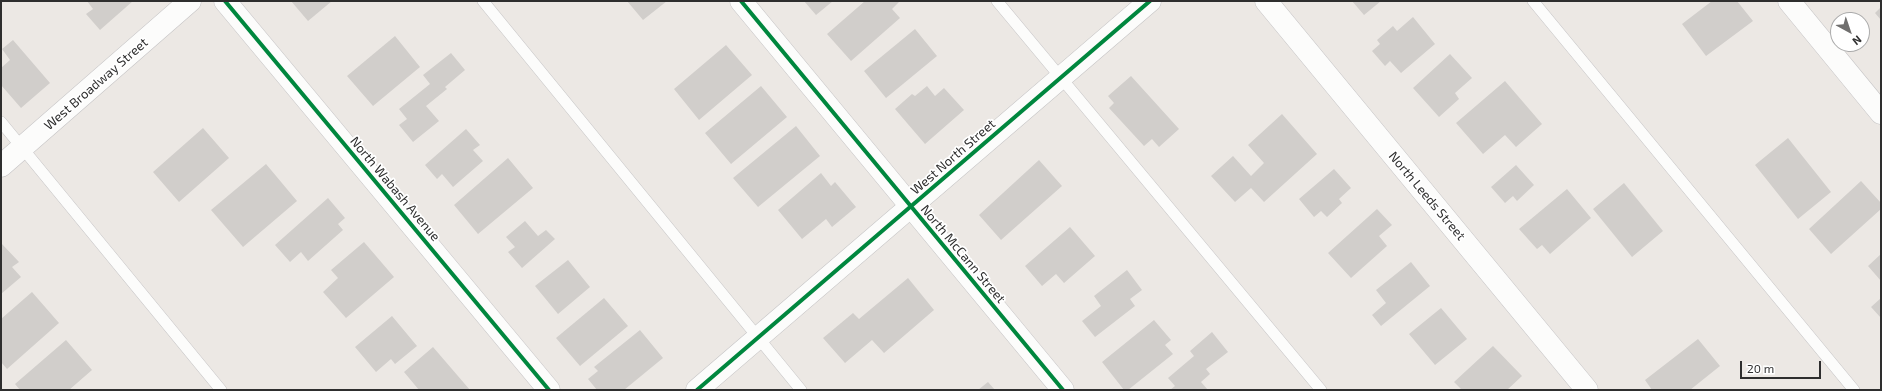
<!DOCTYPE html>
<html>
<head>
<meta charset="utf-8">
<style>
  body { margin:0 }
  #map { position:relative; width:1882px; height:391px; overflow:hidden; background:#ece8e4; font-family:"Exo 2",sans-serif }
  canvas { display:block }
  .frame { position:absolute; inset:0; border:2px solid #2e2e2e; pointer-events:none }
  .north { position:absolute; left:1830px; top:12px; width:40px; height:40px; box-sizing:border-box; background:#fff; border:1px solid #ababab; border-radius:50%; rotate:140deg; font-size:11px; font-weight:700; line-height:16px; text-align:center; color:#2e2e2e }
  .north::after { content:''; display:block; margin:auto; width:14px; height:18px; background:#706f6e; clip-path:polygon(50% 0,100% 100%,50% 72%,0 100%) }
  .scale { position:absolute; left:1740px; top:361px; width:81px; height:18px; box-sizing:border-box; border:2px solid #2e2e2e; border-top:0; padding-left:5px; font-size:12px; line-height:14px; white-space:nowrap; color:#2e2e2e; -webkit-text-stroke:3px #fff; paint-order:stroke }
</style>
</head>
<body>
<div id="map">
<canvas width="1882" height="391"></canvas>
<div class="frame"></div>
<div class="north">N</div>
<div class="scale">20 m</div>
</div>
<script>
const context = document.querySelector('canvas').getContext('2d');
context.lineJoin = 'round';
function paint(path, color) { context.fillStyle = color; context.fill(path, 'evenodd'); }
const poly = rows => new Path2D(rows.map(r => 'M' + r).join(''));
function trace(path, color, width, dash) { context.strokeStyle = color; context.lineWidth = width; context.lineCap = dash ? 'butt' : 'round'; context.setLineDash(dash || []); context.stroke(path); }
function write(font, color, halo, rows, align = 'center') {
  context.font = font + ' "Exo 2",sans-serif'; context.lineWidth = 3.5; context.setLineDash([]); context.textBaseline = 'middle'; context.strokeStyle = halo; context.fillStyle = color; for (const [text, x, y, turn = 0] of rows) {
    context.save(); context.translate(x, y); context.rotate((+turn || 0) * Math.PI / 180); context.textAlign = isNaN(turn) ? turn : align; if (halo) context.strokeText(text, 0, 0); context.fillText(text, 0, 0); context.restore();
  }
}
const building = poly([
  [87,1,133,1,100,30,86,14,93,9],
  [291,1,332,1,308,21],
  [627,1,667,1,643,20],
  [804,1,833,1,816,15],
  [865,1,898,1,899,2,892,9,900,18,851,61,827,34],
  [1352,1,1381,1,1364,15],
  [1712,1,1737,1,1753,21,1706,56,1682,24],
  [1881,7,1881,20,1875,13],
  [1413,17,1435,44,1401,73,1390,61,1385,66,1372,51,1380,44,1377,40,1393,26,1397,31],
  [915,29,937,56,886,98,864,71],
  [395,36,420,67,373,106,347,76],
  [13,40,50,83,21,108,1,85,1,68,10,60,2,49],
  [726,45,752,75,699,120,674,89],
  [451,53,465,70,445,87,447,89,426,106,439,121,413,142,399,125,407,119,399,109,430,84,423,75],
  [1450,54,1472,78,1455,93,1459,99,1439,117,1413,88],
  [1131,76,1179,129,1159,147,1152,139,1144,146,1109,108,1114,103,1108,96],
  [1505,81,1542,124,1516,147,1505,135,1483,154,1456,123],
  [761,86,787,117,731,164,705,133],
  [927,86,935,96,944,88,964,110,925,144,895,109,912,94,915,96],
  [1282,114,1317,154,1264,202,1251,188,1235,202,1211,176,1233,156,1251,176,1264,163,1248,145],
  [796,126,820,156,758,207,733,178],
  [203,128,229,158,179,202,153,172],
  [466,129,480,145,473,150,483,161,453,187,442,174,437,179,425,165],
  [1788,138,1831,192,1798,219,1755,165],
  [508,158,533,188,478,234,454,205],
  [1039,160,1062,186,1001,240,979,215],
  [266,164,297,201,243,247,211,210],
  [1516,165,1534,185,1517,201,1513,196,1505,203,1491,187],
  [1334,169,1351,188,1339,199,1342,203,1327,217,1321,211,1314,217,1299,199],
  [821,173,831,186,835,182,856,207,832,227,826,219,802,239,778,210],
  [1861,181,1881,203,1881,209,1831,254,1809,229],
  [1624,183,1663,231,1632,257,1593,209],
  [1567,189,1591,218,1550,254,1542,245,1537,249,1519,229],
  [328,198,345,218,338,224,343,230,308,261,301,252,290,262,275,245],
  [1377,209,1392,225,1379,236,1387,246,1351,278,1328,253],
  [525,221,538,236,546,230,555,239,522,268,508,252,515,247,506,237],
  [1070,227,1095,256,1064,283,1056,274,1042,286,1025,266],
  [364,242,394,277,346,318,323,292,338,278,331,270],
  [2,244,19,262,12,267,21,277,1,294],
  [1881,254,1881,281,1868,266],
  [568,260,590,287,558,314,535,286],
  [1411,262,1430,286,1381,326,1372,315,1386,303,1376,290],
  [1127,270,1142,290,1130,299,1135,306,1095,337,1082,321,1101,306,1094,296],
  [908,278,934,310,884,353,872,340,845,363,823,338,853,313,859,319],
  [32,292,59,323,7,369,1,362,1,319],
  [604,298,628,326,580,366,556,338],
  [1881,298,1881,318,1871,307],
  [1441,308,1467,339,1435,365,1409,334],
  [392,316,417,346,395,364,391,359,376,372,355,347],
  [1154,320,1171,340,1165,345,1173,354,1128,390,1124,390,1102,362],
  [640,330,663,358,624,390,597,390,588,379,598,371,594,367],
  [1212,332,1228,352,1206,369,1210,374,1201,382,1208,390,1170,390,1175,386,1168,378,1194,356,1190,351],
  [1698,339,1720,366,1690,390,1652,390,1645,380],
  [66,340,92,370,69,390,20,390,15,384],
  [1493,346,1522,376,1507,390,1462,390,1454,382],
  [433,347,470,390,419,390,404,372],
  [988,382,995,390,978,390]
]);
const lane = poly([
  [483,1,801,390],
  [997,1,1321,390],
  [1533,1,1854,390],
  [1,122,221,390]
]);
const street = poly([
  [225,1,549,390],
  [741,1,1063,390],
  [1266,1,1587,390],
  [1789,1,1881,113],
  [1,166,190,1]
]);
const secondary = poly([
  [697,390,1150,1]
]);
const cycleway = poly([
  [225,1,549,390],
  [741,1,1063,390],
  [697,390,1150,1]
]);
const streetNames = [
  ["West Broadway Street",96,84,-41],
  ["West North Street",953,157,-41],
  ["North Wabash Avenue",395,189,50],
  ["North Leeds Street",1427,196,50],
  ["North McCann Street",963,254,50]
];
paint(building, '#d1cecb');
trace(lane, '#c5c4c5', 12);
trace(street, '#c5c4c5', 23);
trace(secondary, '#c5c4c5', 23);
trace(lane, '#fcfcfb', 11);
trace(street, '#fcfcfb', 22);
trace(secondary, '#fcfcfb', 22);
trace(cycleway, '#00873e', 4);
write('13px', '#2e2e2e', '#fff', streetNames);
</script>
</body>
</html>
